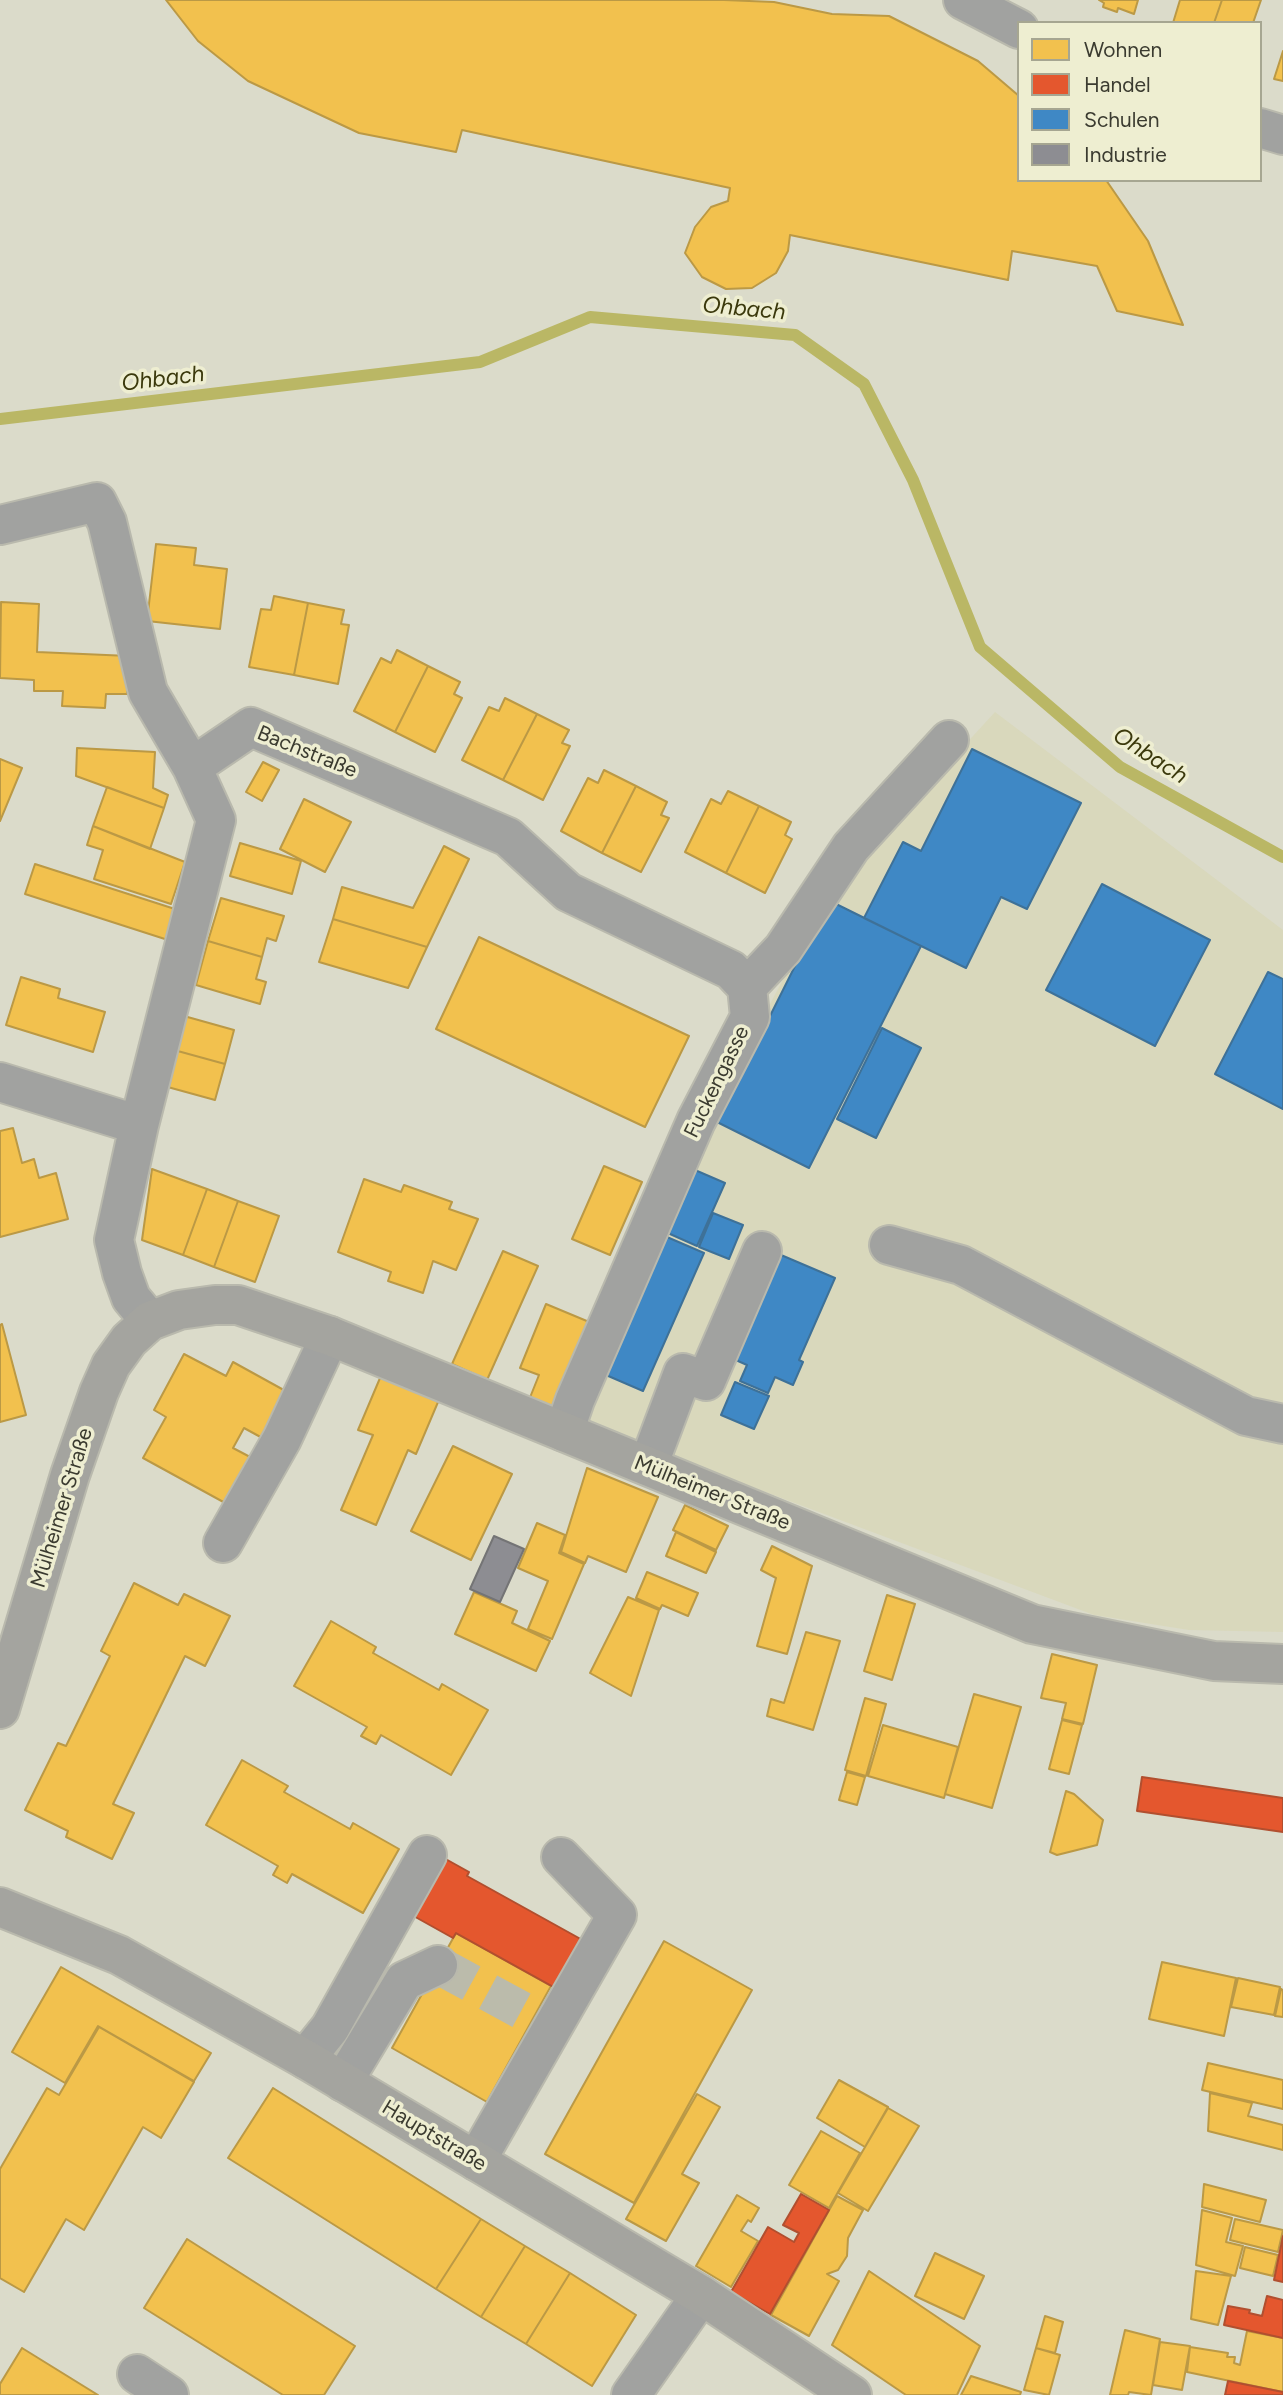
<!DOCTYPE html>
<html>
<head>
<meta charset="utf-8">
<style>
  body { margin:0 }
  #map { position:relative; width:1283px; height:2395px; overflow:hidden; background:#dbdbca; font-family:Figtree,sans-serif }
  canvas { display:block }
  .legend { position:absolute; left:1017px; top:21px; width:245px; height:161px; box-sizing:border-box; background:#eeeed1; border:2px solid #a6a691; margin:0; padding:9px 12px; list-style:none; font-size:21px; color:#3b3b30 }
  .legend li { display:flex; align-items:center; gap:14px; height:35px }
  .legend b { width:35px; border:2px solid #a6a691 }
</style>
</head>
<body>
<div id="map">
<canvas width="1283" height="2395"></canvas>
<ul class="legend">
<li><b style="height:19px;background:#f2c14e"></b>Wohnen</li>
<li><b style="height:19px;background:#e4572e"></b>Handel</li>
<li><b style="height:19px;background:#3f88c5"></b>Schulen</li>
<li><b style="height:19px;background:#8d8d92"></b>Industrie</li>
</ul>
</div>
<script>
const context = document.querySelector('canvas').getContext('2d');
context.lineJoin = 'round';
function paint(path, color) { context.fillStyle = color; context.fill(path, 'evenodd'); }
const poly = rows => new Path2D(rows.map(r => 'M' + r).join(''));
function trace(path, color, width, dash) { context.strokeStyle = color; context.lineWidth = width; context.lineCap = dash ? 'butt' : 'round'; context.setLineDash(dash || []); context.stroke(path); }
function write(font, color, halo, rows, align = 'center') {
  context.font = font + ' Figtree,sans-serif'; context.lineWidth = 7; context.setLineDash([]); context.textBaseline = 'middle'; context.strokeStyle = halo; context.fillStyle = color; for (const [text, x, y, turn = 0] of rows) {
    context.save(); context.translate(x, y); context.rotate((+turn || 0) * Math.PI / 180); context.textAlign = isNaN(turn) ? turn : align; if (halo) context.strokeText(text, 0, 0); context.fillText(text, 0, 0); context.restore();
  }
}
const built = poly([
  [995,712,1283,930,1283,1632,1189,1630,1094,1615,573,1420,703,1130,829,893]
]);
const homes = poly([
  [166,0,724,0,774,2,832,14,889,16,978,61,1019,96,1019,180,1106,180,1148,241,1183,325,1117,311,1097,266,1012,251,1008,280,790,235,788,251,776,273,752,288,726,289,702,277,685,253,695,227,711,207,728,201,730,188,462,130,456,152,359,133,248,81,198,41,166,0],
  [1099,0,1138,0,1134,14,1118,8,1117,12,1103,7,1104,3,1099,0],
  [1180,0,1222,0,1214,23,1173,23,1180,0],
  [1222,0,1261,0,1253,23,1214,23,1222,0],
  [1283,51,1283,81,1274,79,1283,51],
  [156,544,196,548,194,565,227,569,220,629,147,621,156,544],
  [274,596,308,603,294,675,249,667,261,609,271,610,274,596],
  [1,602,39,604,37,652,129,656,127,694,106,694,105,708,62,706,63,691,34,691,34,680,0,678,1,602],
  [308,603,344,610,341,624,349,625,338,684,294,675,308,603],
  [397,650,428,666,395,732,354,711,381,658,391,663,397,650],
  [428,666,460,682,454,694,462,698,435,752,395,732,428,666],
  [505,698,537,714,503,780,462,760,489,707,499,711,505,698],
  [537,714,569,730,562,743,570,746,543,800,503,780,537,714],
  [77,748,155,752,153,788,168,795,164,808,76,776,77,748],
  [0,759,22,768,0,821,0,759],
  [263,762,279,770,262,801,246,792,263,762],
  [604,770,636,786,602,853,561,831,588,778,598,783,604,770],
  [636,786,667,802,661,815,669,818,641,872,602,853,636,786],
  [107,787,164,808,150,849,93,826,107,787],
  [728,791,759,806,726,873,685,852,711,799,721,804,728,791],
  [304,799,351,822,325,872,280,849,304,799],
  [759,806,791,822,785,835,792,839,765,893,726,873,759,806],
  [93,826,185,862,171,904,94,879,103,850,87,845,93,826],
  [240,843,301,861,292,894,230,876,240,843],
  [444,846,469,859,427,947,333,919,342,887,413,908,444,846],
  [35,864,178,910,168,940,25,894,35,864],
  [221,898,284,916,276,941,267,938,262,957,208,941,221,898],
  [333,919,427,947,408,988,319,962,333,919],
  [479,937,689,1036,645,1127,436,1029,479,937],
  [208,941,262,957,256,979,266,982,260,1004,196,985,208,941],
  [21,977,60,989,58,998,105,1012,93,1052,6,1025,21,977],
  [184,1016,234,1030,225,1064,174,1050,184,1016],
  [174,1050,225,1064,215,1100,164,1086,174,1050],
  [13,1128,22,1163,34,1159,39,1178,56,1173,68,1219,0,1237,0,1131,13,1128],
  [604,1166,642,1182,610,1255,572,1239,604,1166],
  [152,1169,207,1189,183,1255,142,1240,152,1169],
  [364,1179,401,1192,404,1185,452,1202,449,1209,478,1219,456,1270,433,1261,423,1293,388,1281,391,1272,338,1252,364,1179],
  [207,1189,238,1201,214,1267,183,1255,207,1189],
  [238,1201,279,1216,255,1282,214,1267,238,1201],
  [503,1251,538,1266,487,1380,452,1364,503,1251],
  [546,1304,594,1324,558,1412,529,1400,539,1375,520,1368,546,1304],
  [2,1324,26,1415,0,1422,0,1325,2,1324],
  [184,1354,226,1376,233,1362,291,1394,266,1440,244,1428,233,1448,252,1458,227,1504,143,1458,166,1417,154,1410,184,1354],
  [383,1371,441,1395,416,1454,408,1450,376,1525,341,1510,373,1435,358,1430,383,1371],
  [453,1446,512,1474,471,1560,411,1531,453,1446],
  [587,1468,658,1497,626,1572,588,1556,585,1563,561,1552,587,1468],
  [685,1505,728,1526,716,1550,673,1530,685,1505],
  [537,1523,565,1535,559,1553,584,1564,552,1639,528,1629,548,1581,518,1568,537,1523],
  [676,1532,716,1552,706,1573,666,1556,676,1532],
  [772,1546,812,1566,787,1654,757,1646,776,1578,761,1570,772,1546],
  [647,1572,698,1593,688,1616,662,1605,660,1609,636,1598,647,1572],
  [134,1583,178,1605,184,1594,230,1616,205,1666,185,1656,113,1804,134,1813,112,1859,66,1837,68,1831,25,1810,58,1743,66,1746,110,1656,101,1651,134,1583],
  [474,1592,517,1611,512,1623,550,1641,536,1671,455,1634,474,1592],
  [887,1595,915,1604,892,1680,864,1671,887,1595],
  [628,1597,659,1610,631,1696,590,1673,628,1597],
  [331,1621,376,1647,373,1653,439,1690,442,1684,488,1710,451,1775,381,1735,376,1744,361,1736,367,1727,294,1686,331,1621],
  [806,1632,840,1641,813,1730,767,1716,771,1699,784,1703,806,1632],
  [1052,1654,1097,1665,1083,1724,1062,1719,1066,1703,1041,1698,1052,1654],
  [974,1694,1021,1707,992,1808,945,1794,974,1694],
  [865,1698,886,1704,866,1776,845,1770,865,1698],
  [1062,1720,1082,1725,1069,1774,1049,1769,1062,1720],
  [883,1725,958,1747,944,1798,868,1776,883,1725],
  [242,1760,288,1786,284,1792,350,1829,353,1823,399,1849,363,1913,292,1874,287,1883,273,1875,278,1866,206,1825,242,1760],
  [847,1772,865,1777,857,1805,839,1800,847,1772],
  [1066,1791,1074,1794,1103,1820,1097,1845,1057,1855,1050,1852,1066,1791],
  [456,1933,551,1986,487,2102,392,2048,456,1933],
  [664,1941,752,1990,634,2203,545,2154,664,1941],
  [1162,1962,1236,1978,1224,2036,1149,2019,1162,1962],
  [61,1967,211,2053,194,2081,98,2026,65,2083,12,2052,61,1967],
  [1238,1978,1280,1987,1274,2015,1231,2007,1238,1978],
  [1281,1989,1283,1990,1283,2017,1275,2016,1281,1989],
  [99,2027,194,2082,161,2138,143,2127,84,2230,66,2219,24,2292,0,2278,0,2169,47,2088,59,2095,99,2027],
  [1208,2063,1283,2080,1283,2109,1202,2090,1208,2063],
  [839,2080,888,2107,865,2147,817,2118,839,2080],
  [273,2088,481,2219,436,2289,228,2158,273,2088],
  [1210,2093,1252,2103,1248,2116,1283,2125,1283,2150,1208,2131,1210,2093],
  [697,2094,720,2107,682,2174,699,2183,666,2241,626,2219,697,2094],
  [888,2108,919,2126,868,2211,838,2193,888,2108],
  [821,2131,860,2153,829,2208,789,2185,821,2131],
  [1204,2184,1266,2200,1260,2222,1202,2207,1204,2184],
  [737,2195,759,2208,751,2222,748,2220,741,2231,758,2241,731,2287,696,2266,737,2195],
  [837,2196,863,2210,848,2238,847,2256,838,2270,827,2274,839,2281,809,2336,771,2315,837,2196],
  [1202,2210,1232,2218,1226,2242,1243,2246,1235,2276,1196,2265,1202,2210],
  [481,2219,525,2246,481,2317,436,2289,481,2219],
  [1235,2219,1283,2230,1278,2252,1230,2240,1235,2219],
  [187,2239,355,2346,324,2395,283,2395,144,2308,187,2239],
  [525,2246,570,2273,526,2344,481,2317,525,2246],
  [1245,2247,1278,2255,1273,2276,1240,2268,1245,2247],
  [935,2253,984,2276,964,2319,915,2296,935,2253],
  [869,2271,980,2346,957,2395,906,2395,832,2345,869,2271],
  [1196,2271,1231,2276,1218,2325,1191,2319,1196,2271],
  [570,2273,636,2315,592,2386,526,2344,570,2273],
  [1045,2316,1063,2322,1055,2353,1036,2348,1045,2316],
  [1125,2330,1160,2339,1151,2395,1129,2392,1128,2395,1110,2395,1125,2330],
  [1247,2331,1283,2338,1283,2392,1187,2372,1190,2347,1228,2353,1227,2357,1235,2357,1234,2363,1240,2365,1247,2331],
  [1160,2342,1190,2346,1182,2390,1153,2385,1160,2342],
  [22,2348,98,2395,0,2395,0,2384,22,2348],
  [1036,2348,1060,2355,1049,2395,1024,2390,1036,2348],
  [971,2376,1021,2392,1020,2395,961,2395,971,2376]
]);
const shops = poly([
  [1142,1777,1283,1798,1283,1832,1137,1811,1142,1777],
  [442,1857,469,1872,467,1876,586,1942,559,1990,456,1933,453,1938,410,1914,442,1857],
  [801,2194,829,2210,770,2314,731,2292,768,2227,794,2242,799,2233,783,2225,801,2194],
  [1283,2236,1283,2282,1274,2280,1283,2236],
  [1267,2296,1283,2300,1283,2338,1224,2325,1228,2306,1250,2310,1249,2313,1262,2316,1267,2296],
  [1228,2381,1283,2392,1283,2395,1225,2395,1228,2381]
]);
const schools = poly([
  [972,749,1081,803,1027,909,1001,897,966,968,864,918,903,842,921,851,972,749],
  [1102,884,1210,940,1155,1046,1046,990,1102,884],
  [828,900,921,946,809,1168,717,1122,828,900],
  [1268,972,1283,979,1283,1109,1215,1074,1268,972],
  [882,1028,921,1048,876,1138,837,1119,882,1028],
  [688,1167,725,1183,697,1246,661,1230,688,1167],
  [713,1213,743,1225,729,1259,699,1247,713,1213],
  [660,1234,704,1253,643,1391,599,1372,660,1234],
  [781,1255,835,1278,799,1360,803,1362,793,1385,775,1377,768,1393,740,1381,747,1365,729,1357,745,1337,781,1255],
  [735,1382,769,1396,754,1429,721,1415,735,1382]
]);
const industry = poly([
  [494,1536,524,1549,500,1602,470,1589,494,1536]
]);
const stream = poly([
  [0,419,480,362,590,317,795,335,864,384,913,480,980,647,1120,767,1283,857]
]);
const minorTunnel = poly([
  [438,1965,534,2017]
]);
const minor = poly([
  [963,0,1019,29],
  [1260,128,1283,135],
  [0,525,97,502,107,522,148,692,192,767,216,820,139,1125,114,1240,122,1273,131,1298,150,1321],
  [192,767,251,727,508,837,568,892,731,970,747,987],
  [0,1082,139,1125],
  [889,1245,961,1265,1246,1416,1283,1424],
  [564,1432,575,1400,696,1121,750,1017,747,987,783,949,851,847,949,740],
  [648,1466,683,1373,706,1381,762,1251],
  [223,1543,282,1439,330,1336],
  [305,2059,330,2028,427,1855],
  [343,2082,404,1981,438,1965],
  [476,2161,617,1915,561,1857],
  [137,2374,169,2395],
  [631,2395,701,2295]
]);
const major = poly([
  [0,1709,70,1475,99,1392,111,1365,129,1340,150,1321,179,1310,215,1305,238,1305,330,1336,1032,1624,1214,1661,1283,1664],
  [0,1907,119,1955,305,2059,701,2295,852,2395]
]);
const streetNames = [
  ["Bachstraße",307,752,22],
  ["Fuckengasse",717,1082,-64],
  ["Mülheimer Straße",712,1493,22],
  ["Mülheimer Straße",62,1508,-73],
  ["Hauptstraße",434,2136,31]
];
const waterNames = [
  ["Ohbach",744,309,5],
  ["Ohbach",163,379,-7],
  ["Ohbach",1150,756,33]
];
paint(built, '#d9d8bc');
paint(homes, '#f2c14e');
trace(homes, '#bb9945', 2);
paint(shops, '#e4572e');
trace(shops, '#b14f2f', 2);
paint(schools, '#3f88c5');
trace(schools, '#3e7198', 2);
paint(industry, '#8d8d92');
trace(industry, '#747475', 2);
trace(stream, '#bab765', 12);
trace(minorTunnel, '#bbbbab', 38, [38, 19]);
trace(minor, '#b9b9ad', 42);
trace(major, '#b9b9ad', 42);
trace(minor, '#a1a2a0', 38);
trace(major, '#a4a49f', 38);
write('21px', '#3b3b30', '#eeeed1', streetNames);
write('italic 23px', '#3b390c', '#eeeed1', waterNames);
</script>
</body>
</html>
